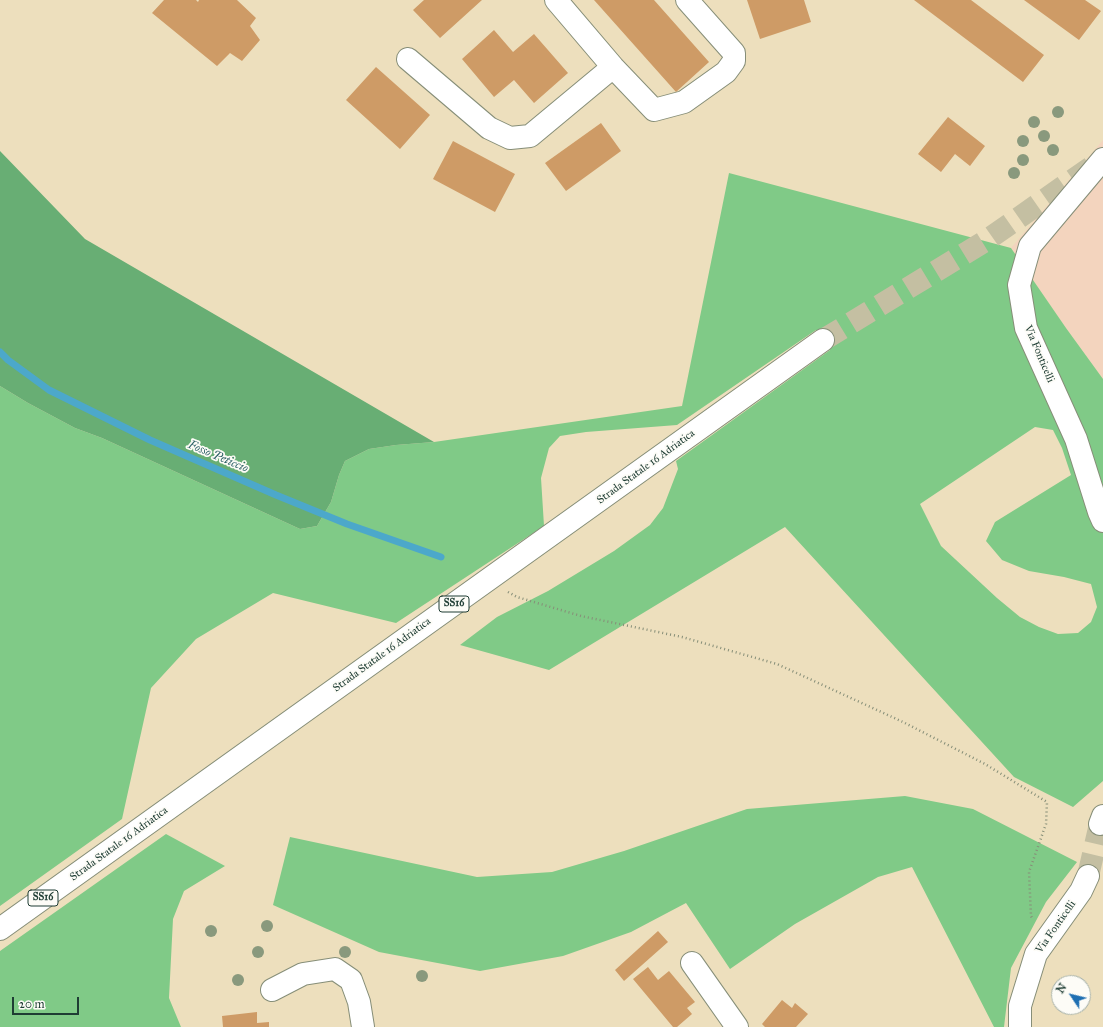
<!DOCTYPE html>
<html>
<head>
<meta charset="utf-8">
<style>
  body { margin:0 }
  #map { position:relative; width:1103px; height:1027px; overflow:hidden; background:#eddfbd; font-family:"IM FELL Great Primer",serif }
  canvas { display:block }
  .north { position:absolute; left:1051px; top:975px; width:40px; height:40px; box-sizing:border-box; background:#fdfcf7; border:1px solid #a4b0a9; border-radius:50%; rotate:305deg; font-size:11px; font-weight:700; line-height:16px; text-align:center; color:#1f3d34 }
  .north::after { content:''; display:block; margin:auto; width:14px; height:18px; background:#1f6fb2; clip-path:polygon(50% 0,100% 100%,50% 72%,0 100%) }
  .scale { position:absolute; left:12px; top:997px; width:67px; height:18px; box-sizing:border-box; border:2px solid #1f3d34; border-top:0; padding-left:5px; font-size:12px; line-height:14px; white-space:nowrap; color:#1f3d34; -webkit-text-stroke:3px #fdfcf7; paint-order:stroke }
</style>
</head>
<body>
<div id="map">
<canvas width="1103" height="1027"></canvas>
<div class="north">N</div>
<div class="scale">20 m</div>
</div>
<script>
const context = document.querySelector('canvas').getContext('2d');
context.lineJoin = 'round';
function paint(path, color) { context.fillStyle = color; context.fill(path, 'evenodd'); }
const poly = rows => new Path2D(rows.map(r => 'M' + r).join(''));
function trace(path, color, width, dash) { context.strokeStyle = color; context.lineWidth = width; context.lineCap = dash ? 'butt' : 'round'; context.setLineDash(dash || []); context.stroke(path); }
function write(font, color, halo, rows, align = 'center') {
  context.font = font + ' "IM FELL Great Primer",serif'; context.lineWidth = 3.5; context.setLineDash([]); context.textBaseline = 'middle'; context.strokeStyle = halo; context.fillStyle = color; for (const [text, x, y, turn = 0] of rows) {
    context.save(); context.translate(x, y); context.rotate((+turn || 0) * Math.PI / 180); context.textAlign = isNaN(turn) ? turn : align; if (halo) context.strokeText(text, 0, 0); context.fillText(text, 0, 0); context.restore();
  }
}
const built = poly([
  [1103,140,1103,379,1066,328,1011,248]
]);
const green = poly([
  [729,173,1011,248,1066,328,1103,379,1103,781,1073,807,1014,777,785,527,549,670,460,645,497,617,548,591,614,551,650,525,663,508,678,469,676,461,830,350,816,330,677,425,586,432,560,436,549,448,541,478,544,526,396,623,273,593,196,639,151,688,122,819,0,906,0,386,28,403,75,428,102,438,300,529,317,526,331,502,339,475,345,461,369,449,396,445,434,442,682,406],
  [1035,427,1053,430,1062,448,1071,475,995,522,986,541,1002,560,1029,571,1064,577,1091,584,1097,607,1091,622,1078,633,1058,634,1039,627,1020,617,997,598,941,546,920,504],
  [905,796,973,809,1077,862,1046,902,1011,968,1004,1027,994,1027,912,867,878,877,795,924,730,969,686,903,631,932,563,956,480,971,379,952,273,905,290,837,477,877,552,872,624,851,747,809],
  [166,834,225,866,184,891,173,919,169,998,181,1027,0,1027,0,951]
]);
const forest = poly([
  [0,151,85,239,434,442,396,445,369,449,345,461,339,475,331,502,317,526,300,529,102,438,75,428,28,403,0,386]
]);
const stream = poly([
  [0,352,8,360,49,390,150,440,276,495,347,524,441,557]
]);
const building = poly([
  [164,0,196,0,198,2,199,0,237,0,256,18,250,26,260,40,242,61,230,53,217,66,152,13],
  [424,0,482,0,440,38,413,10],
  [594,0,654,0,709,62,676,92],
  [747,0,804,0,811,22,760,39],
  [914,0,971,0,1044,55,1023,82],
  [1024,0,1085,0,1101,11,1079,40],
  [494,30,513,52,534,34,568,73,534,103,514,80,494,97,462,59],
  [376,67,430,115,400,149,346,100],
  [948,117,985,146,970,166,955,154,941,172,918,154],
  [601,123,621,151,566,191,545,163],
  [453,141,515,174,495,212,433,179],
  [658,931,668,942,624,981,615,970],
  [648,967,658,980,669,971,695,1002,687,1008,692,1014,677,1027,673,1027,633,979],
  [782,1000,792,1008,795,1003,808,1014,796,1027,765,1027,762,1024],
  [257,1012,257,1023,269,1022,269,1027,223,1027,222,1016]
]);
const minorTunnel = poly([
  [1088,876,1100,824]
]);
const majorTunnel = poly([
  [823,340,987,240,1094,165]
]);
const path = poly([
  [508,592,517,597,581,616,682,637,777,664,903,722,985,764,1047,802,1046,824,1029,872,1031,916,1033,920]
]);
const minor = poly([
  [556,0,613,67,654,110,684,102,726,72,734,61,734,53,687,0],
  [408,59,489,128,510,138,530,136,613,67],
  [1103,159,1030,246,1019,285,1026,328,1076,439,1099,512,1103,521],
  [1100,824,1103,816],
  [692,963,737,1027],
  [272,990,303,974,335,969,351,980,359,1002,363,1027],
  [1020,1027,1020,1006,1036,954,1081,891,1088,876]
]);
const major = poly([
  [0,929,823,340]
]);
const trees = [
  [1058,112],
  [1034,122],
  [1044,136],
  [1023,141],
  [1053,150],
  [1023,160],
  [1014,173],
  [267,926],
  [211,931],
  [258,952],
  [345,952],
  [422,976],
  [238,980]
];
const shields = [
  [454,604,30],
  [43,898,30]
];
const shieldNames = [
  ["SS16",454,604],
  ["SS16",43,898]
];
const streetNames = [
  ["Via Fonticelli",1039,354,67],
  ["Strada Statale 16 Adriatica",646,467,-36],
  ["Strada Statale 16 Adriatica",382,655,-36],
  ["Strada Statale 16 Adriatica",119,844,-36],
  ["Via Fonticelli",1056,927,-55]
];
const waterNames = [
  ["Fosso Peticcio",218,457,23]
];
paint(built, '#f3d4be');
paint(green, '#80ca87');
paint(forest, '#68ae74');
trace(stream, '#4ca8ca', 7);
paint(building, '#ce9b66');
trace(minorTunnel, '#c4bfa2', 22, [22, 11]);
trace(majorTunnel, '#c4bfa2', 22, [22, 11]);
trace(minor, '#868e78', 24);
trace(major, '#868e78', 24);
trace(path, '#868e78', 2.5, [1, 3]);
trace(minor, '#fff', 22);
trace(major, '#fff', 22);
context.fillStyle = '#89997d';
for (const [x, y] of trees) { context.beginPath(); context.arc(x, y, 6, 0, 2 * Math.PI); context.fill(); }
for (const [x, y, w] of shields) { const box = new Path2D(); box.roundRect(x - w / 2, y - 8, w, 16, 3); context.fillStyle = '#fdfcf7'; context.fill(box); trace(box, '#1f3d34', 1); }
write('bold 10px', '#1f3d34', null, shieldNames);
write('11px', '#1f3d34', '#fdfcf7', streetNames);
write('italic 12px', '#2f6268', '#fdfcf7', waterNames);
</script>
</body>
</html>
